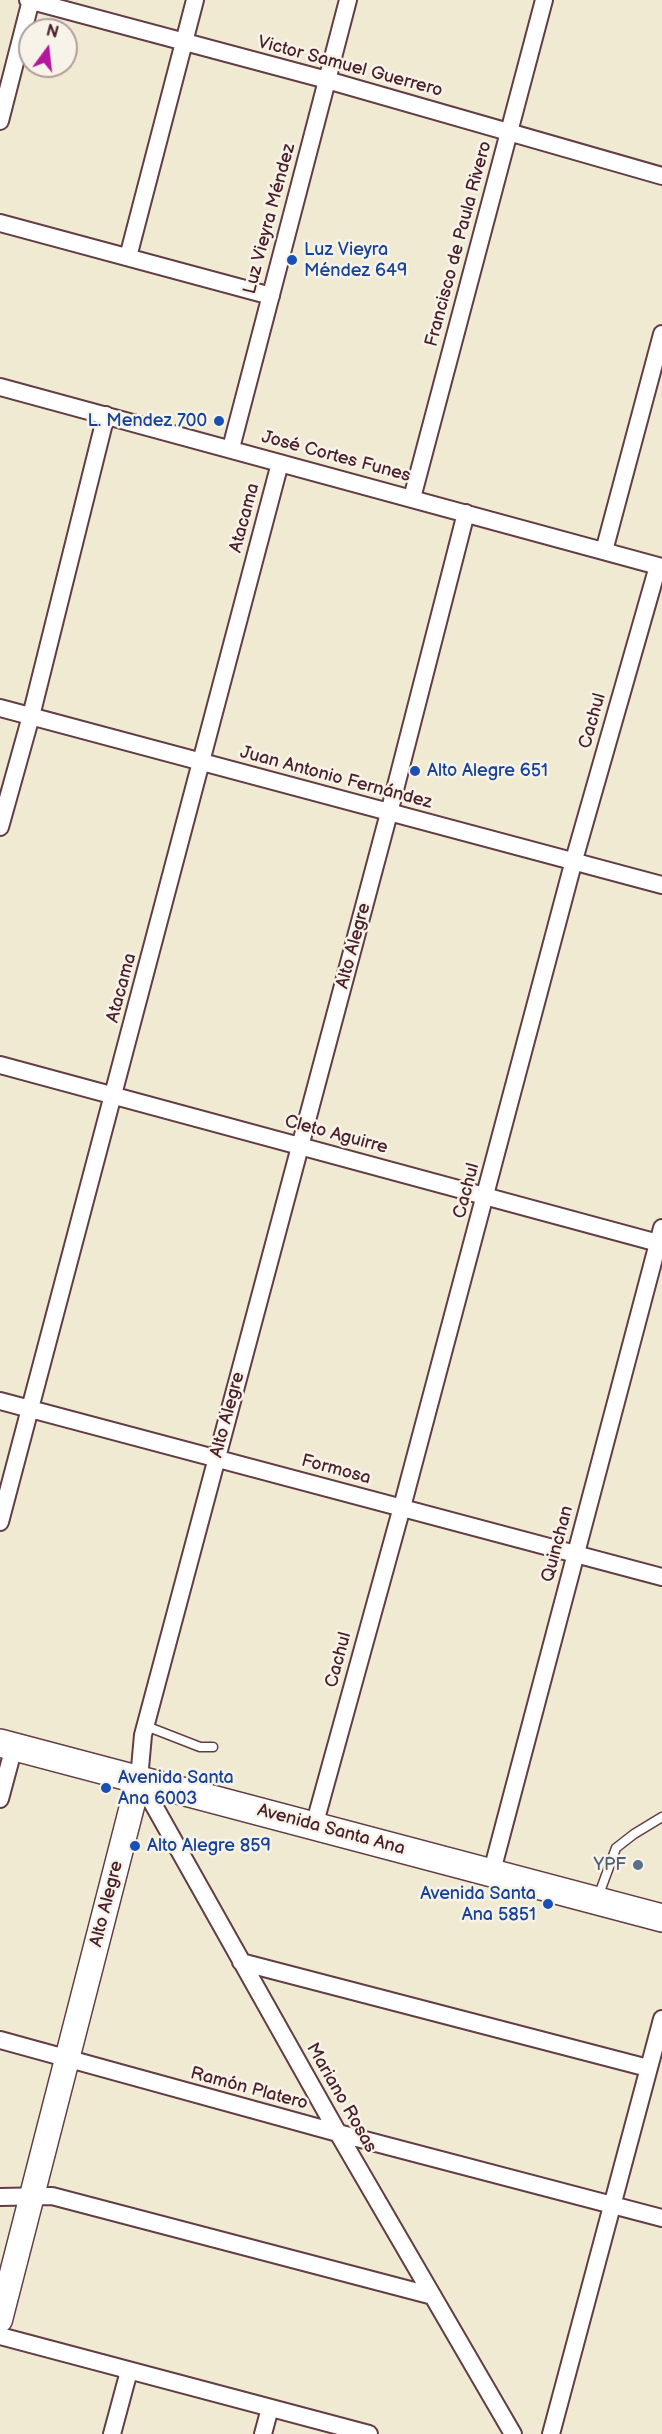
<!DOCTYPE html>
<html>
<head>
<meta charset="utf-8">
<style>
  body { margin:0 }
  #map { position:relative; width:662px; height:2434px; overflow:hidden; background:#f1ead3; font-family:"Balsamiq Sans",sans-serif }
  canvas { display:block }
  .north { position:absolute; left:18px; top:18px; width:60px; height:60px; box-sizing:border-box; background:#f7f3e8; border:2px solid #b29e9c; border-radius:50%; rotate:15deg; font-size:16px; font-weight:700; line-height:24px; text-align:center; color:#4a1f2b }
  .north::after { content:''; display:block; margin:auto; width:21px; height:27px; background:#b5179e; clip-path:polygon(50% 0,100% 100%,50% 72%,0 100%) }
</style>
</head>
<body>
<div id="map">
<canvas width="662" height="2434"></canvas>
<div class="north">N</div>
</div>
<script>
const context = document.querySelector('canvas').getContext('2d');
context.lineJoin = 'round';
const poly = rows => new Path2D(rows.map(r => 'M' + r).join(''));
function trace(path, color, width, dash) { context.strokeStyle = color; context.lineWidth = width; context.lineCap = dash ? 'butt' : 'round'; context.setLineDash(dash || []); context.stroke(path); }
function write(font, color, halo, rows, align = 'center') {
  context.font = font + ' "Balsamiq Sans",sans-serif'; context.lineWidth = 5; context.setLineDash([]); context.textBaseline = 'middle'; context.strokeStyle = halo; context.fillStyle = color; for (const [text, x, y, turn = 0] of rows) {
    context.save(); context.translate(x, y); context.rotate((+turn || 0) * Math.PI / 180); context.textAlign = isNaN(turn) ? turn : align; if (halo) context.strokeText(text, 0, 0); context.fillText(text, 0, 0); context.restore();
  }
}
const lane = poly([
  [146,1726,200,1747,213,1747],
  [598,1897,616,1848,634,1834,662,1817]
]);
const street = poly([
  [28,0,327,80,662,176],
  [0,121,31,0],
  [0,223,271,296],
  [128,257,195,0],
  [0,387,662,567],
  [231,448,348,0],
  [412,498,544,0],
  [466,513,389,813,143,1735,139,1779,338,2133,513,2434],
  [604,551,662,334],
  [0,708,662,885],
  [0,827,31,716,106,415],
  [0,1065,662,1244],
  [0,1401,662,1577],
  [0,1522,280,463],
  [0,1799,14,1747],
  [314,1826,402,1507,574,860,658,566],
  [492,1871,662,1228],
  [241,1962,648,2068],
  [0,2040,338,2133,662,2218],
  [0,2197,52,2196,433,2296],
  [0,2336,369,2434],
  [112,2434,129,2371],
  [263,2434,270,2408],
  [551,2434,662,2019]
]);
const secondary = poly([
  [0,2320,139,1779]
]);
const primary = poly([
  [0,1743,662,1918]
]);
const markers = [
  [292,260,6,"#1a4fb4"],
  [219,421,6,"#1a4fb4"],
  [415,771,6,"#1a4fb4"],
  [106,1788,6,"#1a4fb4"],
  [135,1846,6,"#1a4fb4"],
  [638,1865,6,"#5c6f8a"],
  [548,1904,6,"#1a4fb4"]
];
const streetNames = [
  ["Victor Samuel Guerrero",350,67,15],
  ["Luz Vieyra Méndez",270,219,-75],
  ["Francisco de Paula Rivero",459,244,-75],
  ["José Cortes Funes",336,457,15],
  ["Atacama",245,518,-75],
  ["Cachul",593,721,-74],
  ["Juan Antonio Fernández",336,778,15],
  ["Alto Alegre",354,946,-75],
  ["Atacama",122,988,-75],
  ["Cleto Aguirre",336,1135,15],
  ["Cachul",467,1191,-75],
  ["Alto Alegre",228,1415,-75],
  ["Formosa",336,1470,15],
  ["Quinchan",558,1544,-75],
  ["Cachul",339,1660,-75],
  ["Avenida Santa Ana",331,1830,15],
  ["Alto Alegre",107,1904,-76],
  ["Ramón Platero",249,2089,15],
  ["Mariano Rosas",341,2098,60]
];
const transitNames = [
  ["Luz Vieyra",304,250],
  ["Méndez 649",304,271],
  ["L. Mendez 700",207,421,"right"],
  ["Alto Alegre 651",427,771],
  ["Avenida Santa",118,1778],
  ["Ana 6003",118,1799],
  ["Alto Alegre 859",147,1846],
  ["Avenida Santa",536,1894,"right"],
  ["Ana 5851",536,1915,"right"]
];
const serviceNames = [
  ["YPF",626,1865]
];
trace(lane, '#633d44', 11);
trace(street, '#633d44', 20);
trace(secondary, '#633d44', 27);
trace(primary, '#633d44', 30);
trace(lane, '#fff', 8);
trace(street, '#fff', 16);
trace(secondary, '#fff', 24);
trace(primary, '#fff', 27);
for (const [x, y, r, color] of markers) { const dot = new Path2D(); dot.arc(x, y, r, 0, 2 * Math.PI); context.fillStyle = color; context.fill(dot); trace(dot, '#f7f3e8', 2); }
write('18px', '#4a1f2b', '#f7f3e8', streetNames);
write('18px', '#164399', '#f7f3e8', transitNames, 'left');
write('18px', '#4e5e75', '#f7f3e8', serviceNames, 'right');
</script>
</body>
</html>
